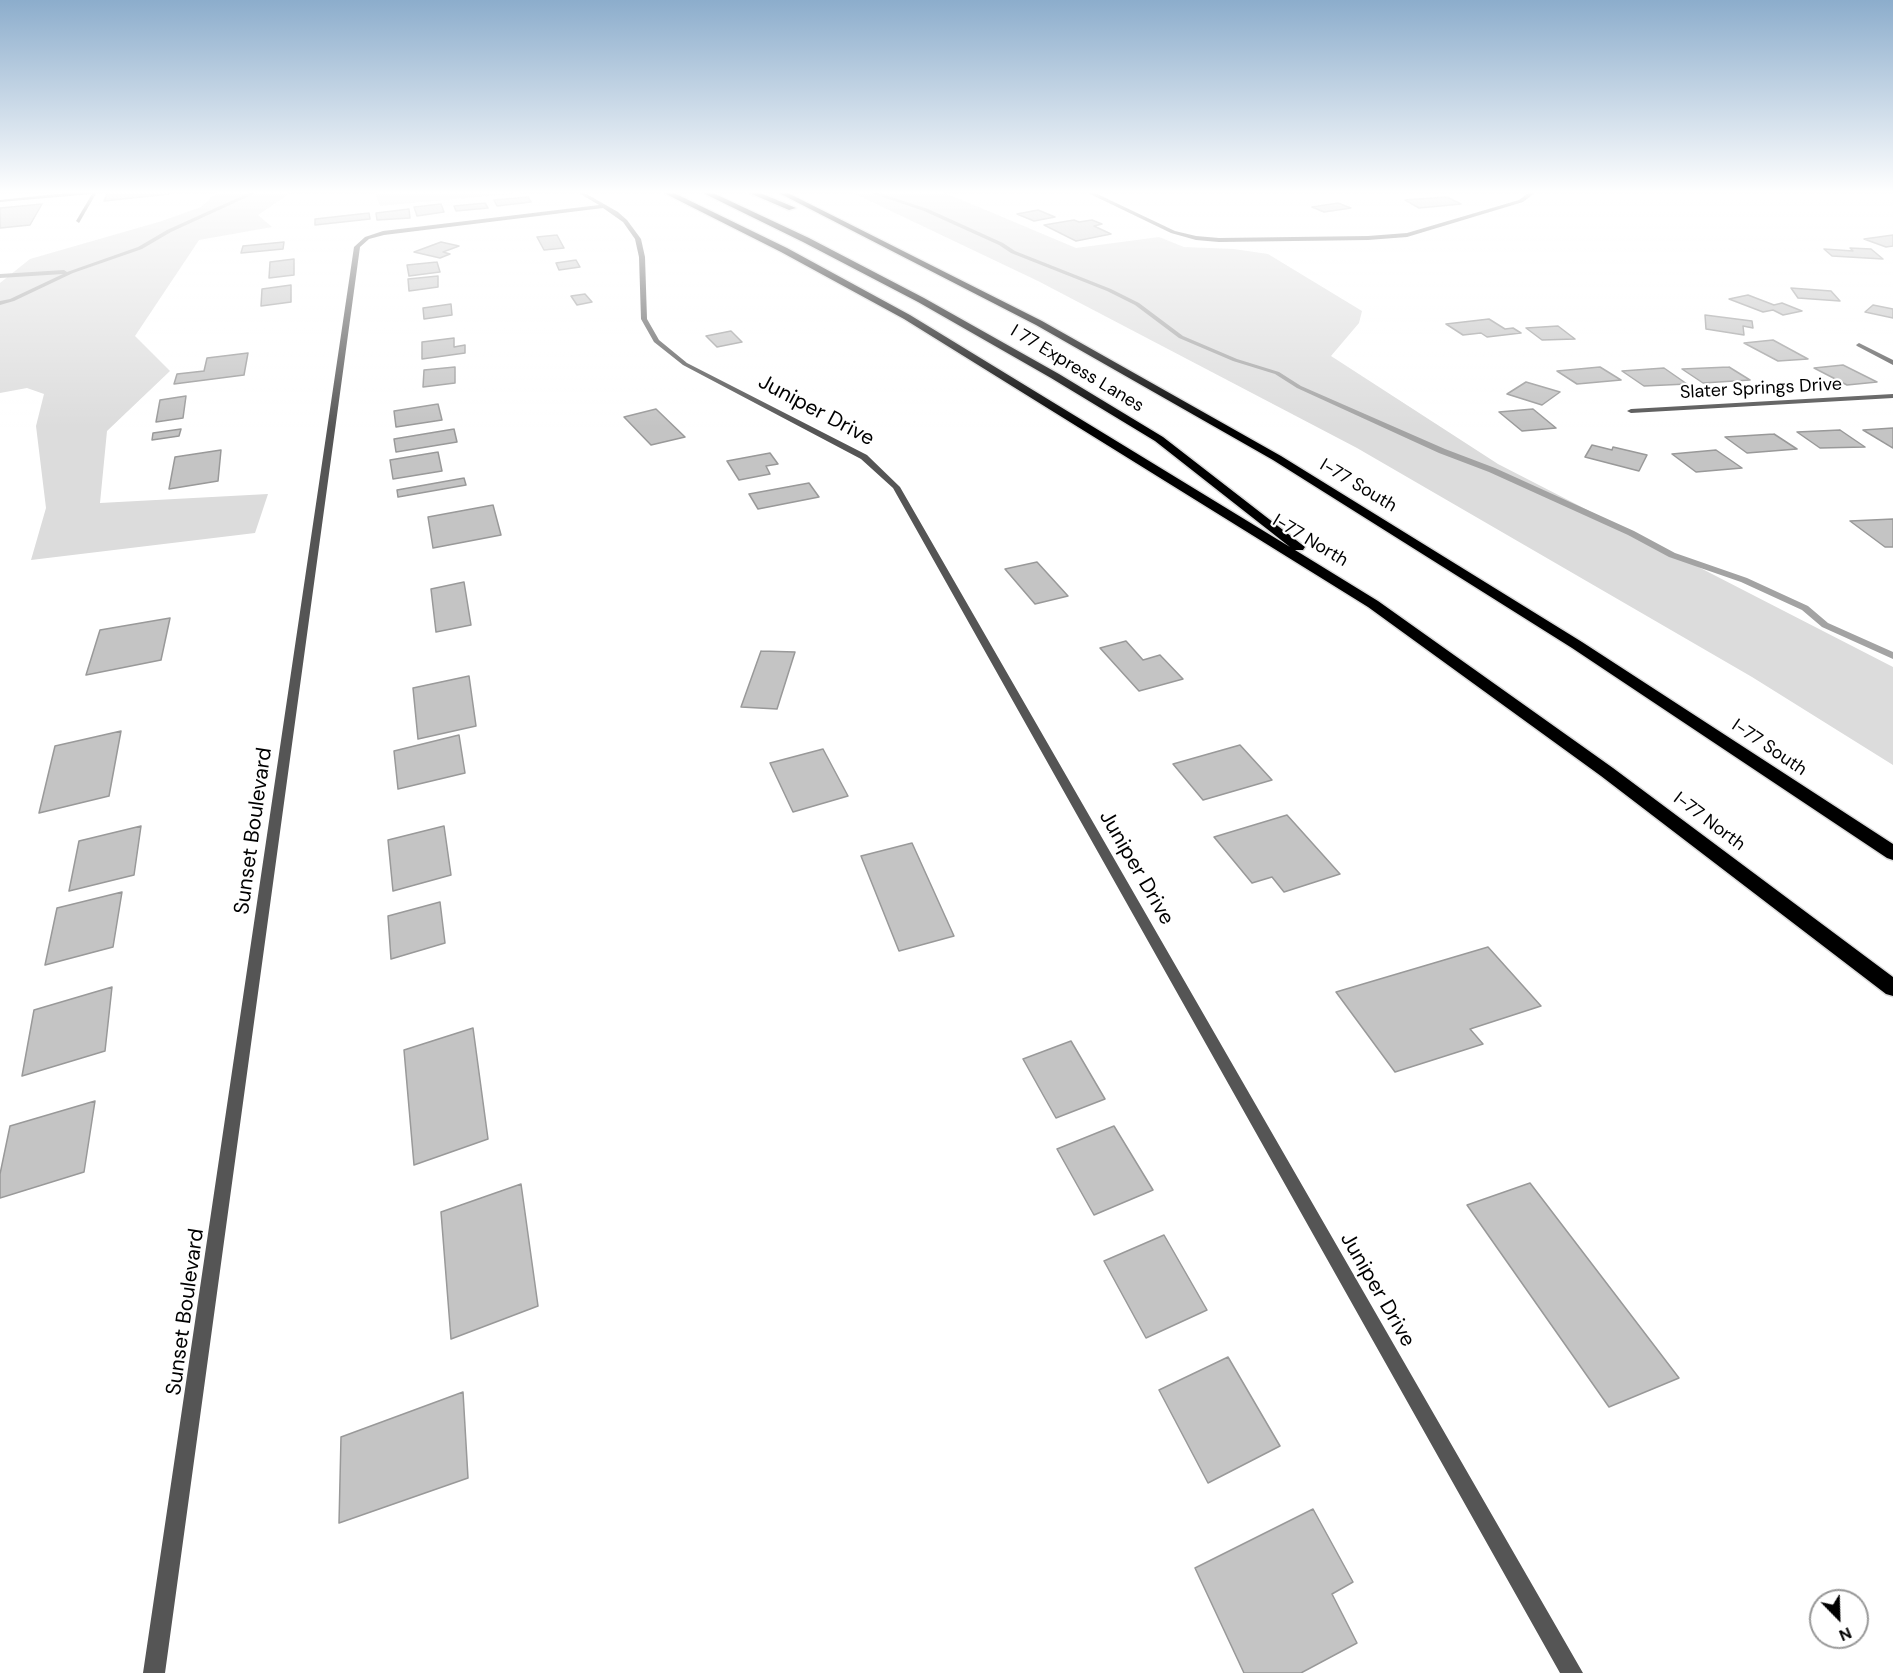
<!DOCTYPE html>
<html>
<head>
<meta charset="utf-8">
<style>
  body { margin:0 }
  #map { position:relative; width:1893px; height:1673px; overflow:hidden; background:#fff; font-family:"DM Sans",sans-serif }
  canvas { display:block }
  .north { position:absolute; left:1809px; top:1589px; width:60px; height:60px; box-sizing:border-box; background:#fff; border:2px solid #999; border-radius:50%; rotate:157deg; font-size:16px; font-weight:700; line-height:24px; text-align:center; color:#000 }
  .north::after { content:''; display:block; margin:auto; width:21px; height:27px; background:#000; clip-path:polygon(50% 0,100% 100%,50% 72%,0 100%) }
</style>
</head>
<body>
<div id="map">
<canvas width="1893" height="1673"></canvas>
<div class="north">N</div>
</div>
<script>
const context = document.querySelector('canvas').getContext('2d');
context.lineJoin = 'round';
function paint(path, color) { context.fillStyle = color; context.fill(path, 'evenodd'); }
const poly = rows => new Path2D(rows.map(r => 'M' + r).join(''));
function trace(path, color, width, dash) { context.strokeStyle = color; context.lineWidth = width; context.lineCap = dash ? 'butt' : 'round'; context.setLineDash(dash || []); context.stroke(path); }
function write(font, color, halo, rows, align = 'center') {
  context.font = font + ' "DM Sans",sans-serif'; context.lineWidth = 4.5; context.setLineDash([]); context.textBaseline = 'middle'; context.strokeStyle = halo; context.fillStyle = color; for (const [text, x, y, turn = 0] of rows) {
    context.save(); context.translate(x, y); context.rotate((+turn || 0) * Math.PI / 180); context.textAlign = isNaN(turn) ? turn : align; if (halo) context.strokeText(text, 0, 0); context.fillText(text, 0, 0); context.restore();
  }
}
const green = poly([
  [217,192,292,192,258,215,272,227,199,240,135,336,170,371,107,431,100,503,268,494,255,533,31,560,46,508,36,426,44,394,27,388,0,393,0,283,30,259,162,221,201,207],
  [375,192,530,192,380,206],
  [851,192,943,192,1076,248,1159,237,1184,247,1234,249,1268,254,1362,311,1359,323,1331,356,1498,464,1893,667,1893,765,1752,677,1357,448,1038,281]
]);
const stream = poly([
  [251,192,258,192,171,232,142,249,73,273,14,301,0,305,0,301,10,299,63,274,0,278,0,274,64,270,67,272,138,247,167,230,251,192],
  [868,192,876,192,928,209,1003,243,1015,251,1111,289,1139,303,1183,336,1237,359,1279,372,1301,386,1445,449,1495,468,1634,531,1675,553,1747,578,1808,606,1828,623,1893,652,1893,659,1822,627,1802,610,1741,582,1669,557,1628,535,1489,472,1439,453,1297,388,1275,374,1233,361,1179,338,1135,305,1107,291,1011,253,999,245,924,211,868,192]
]);
const building = poly([
  [108,192,170,192,169,194,104,201,108,192],
  [528,197,531,202,497,206,494,200,528,197],
  [1447,197,1461,204,1419,208,1405,200,1447,197],
  [485,203,488,208,456,211,454,206,485,203],
  [1338,203,1351,208,1324,212,1312,207,1338,203],
  [42,204,30,225,0,228,0,208,42,204],
  [441,204,444,212,417,216,414,207,441,204],
  [409,209,410,218,377,220,376,213,409,209],
  [1038,210,1055,217,1034,221,1017,214,1038,210],
  [369,213,370,219,315,225,315,219,369,213],
  [1074,220,1079,222,1092,220,1102,224,1094,226,1111,234,1076,241,1044,225,1074,220],
  [557,235,564,248,544,250,537,237,557,235],
  [1893,235,1893,246,1886,247,1864,239,1893,235],
  [284,242,283,249,241,253,243,246,284,242],
  [441,242,459,246,443,252,450,254,440,258,414,252,441,242],
  [1850,248,1871,249,1883,259,1832,256,1824,249,1853,251,1850,248],
  [294,259,294,275,269,278,270,262,294,259],
  [576,260,580,267,559,270,556,263,576,260],
  [437,262,440,272,409,276,407,265,437,262],
  [438,276,438,287,409,291,408,279,438,276],
  [291,285,291,302,261,306,262,289,291,285],
  [1791,288,1831,291,1840,301,1798,298,1791,288],
  [585,294,592,302,577,305,571,296,585,294],
  [1748,295,1774,305,1782,303,1802,311,1783,315,1773,310,1763,312,1729,299,1748,295],
  [451,304,452,315,424,319,423,308,451,304],
  [1873,305,1893,309,1893,318,1865,312,1873,305],
  [1705,315,1752,321,1753,328,1743,326,1744,335,1706,329,1705,315],
  [1489,319,1505,329,1513,328,1521,333,1487,337,1481,333,1463,335,1446,324,1489,319],
  [1558,326,1575,339,1542,340,1526,328,1558,326],
  [731,331,742,342,717,347,706,336,731,331],
  [454,338,454,347,465,345,465,353,422,359,422,342,454,338],
  [1773,340,1808,359,1778,361,1744,343,1773,340],
  [248,353,244,375,174,384,177,374,204,371,207,358,248,353],
  [1843,365,1877,382,1847,385,1814,368,1843,365],
  [455,367,455,383,423,387,424,370,455,367],
  [1600,367,1621,380,1577,384,1557,371,1600,367],
  [1729,367,1750,380,1703,383,1682,369,1729,367],
  [1664,368,1687,384,1644,386,1622,371,1664,368],
  [1526,382,1560,392,1542,405,1507,394,1526,382],
  [186,396,183,418,156,422,160,400,186,396],
  [438,404,442,420,396,427,394,411,438,404],
  [656,409,685,437,651,445,624,417,656,409],
  [1533,409,1556,428,1522,431,1499,412,1533,409],
  [1893,428,1893,448,1863,430,1893,428],
  [181,429,179,436,152,440,153,433,181,429],
  [454,429,457,442,396,452,394,439,454,429],
  [1840,430,1865,447,1820,448,1797,432,1840,430],
  [1774,434,1797,449,1747,453,1725,437,1774,434],
  [1592,445,1612,450,1613,447,1647,455,1639,471,1585,457,1592,445],
  [221,450,218,481,169,489,175,457,221,450],
  [1716,450,1742,468,1696,472,1672,454,1716,450],
  [438,452,442,471,393,479,390,460,438,452],
  [770,453,778,464,766,466,770,474,739,480,727,461,770,453],
  [464,478,466,485,398,497,397,490,464,478],
  [809,483,819,497,758,509,749,494,809,483],
  [493,505,501,535,433,548,428,517,493,505],
  [1893,519,1893,547,1885,547,1850,521,1893,519],
  [1037,562,1068,596,1035,604,1005,569,1037,562],
  [464,582,471,625,436,632,431,589,464,582],
  [170,618,161,660,86,675,100,630,170,618],
  [1126,641,1143,660,1160,655,1183,679,1139,691,1100,648,1126,641],
  [761,651,795,652,777,709,741,707,761,651],
  [469,676,476,726,418,739,413,688,469,676],
  [121,731,109,796,39,813,55,746,121,731],
  [459,735,465,773,398,789,394,751,459,735],
  [1240,745,1272,780,1203,800,1173,764,1240,745],
  [823,749,848,796,793,812,770,763,823,749],
  [1287,815,1340,874,1284,892,1272,877,1252,883,1214,837,1287,815],
  [141,826,134,875,69,891,79,841,141,826],
  [444,826,451,875,393,891,388,840,444,826],
  [912,843,954,936,899,951,861,856,912,843],
  [122,892,113,947,45,965,57,908,122,892],
  [440,902,445,943,391,959,388,916,440,902],
  [1488,947,1541,1006,1470,1029,1483,1044,1395,1072,1336,992,1488,947],
  [112,987,105,1051,22,1076,34,1010,112,987],
  [473,1028,488,1139,414,1165,404,1050,473,1028],
  [1071,1041,1105,1099,1056,1118,1023,1059,1071,1041],
  [95,1101,84,1172,0,1198,0,1174,10,1126,95,1101],
  [1114,1126,1153,1190,1094,1215,1057,1149,1114,1126],
  [1530,1183,1679,1378,1609,1407,1467,1205,1530,1183],
  [521,1184,538,1306,451,1339,441,1212,521,1184],
  [1164,1235,1207,1310,1146,1338,1104,1261,1164,1235],
  [1228,1357,1280,1446,1208,1483,1159,1390,1228,1357],
  [463,1392,468,1478,339,1523,341,1437,463,1392],
  [1313,1509,1353,1582,1332,1594,1357,1643,1301,1673,1244,1673,1195,1568,1313,1509]
]);
const street = poly([
  [75,192,97,192,79,223,76,221,92,194,0,202,0,200,75,192],
  [577,192,583,192,618,212,627,220,641,239,645,257,647,319,659,340,687,363,867,455,900,487,1583,1673,1560,1673,893,488,861,459,683,365,654,342,641,319,639,257,635,239,623,222,603,208,384,235,369,239,360,247,165,1673,143,1673,354,247,365,237,383,231,599,205,577,192],
  [1086,192,1093,192,1175,231,1196,236,1219,238,1368,236,1407,233,1519,200,1530,192,1536,192,1523,202,1407,237,1368,240,1219,242,1196,240,1171,233,1086,192],
  [1859,343,1893,360,1893,365,1857,346,1856,345,1859,343],
  [1893,394,1893,398,1631,413,1627,411,1631,409,1893,394]
]);
const highway = poly([
  [662,192,672,192,787,248,910,315,1290,547,1155,441,1051,378,918,302,803,242,701,192,711,192,809,238,924,298,1059,374,1163,437,1305,547,1303,550,1295,550,1378,601,1613,768,1893,977,1893,996,1886,994,1601,776,1368,607,904,319,781,252,662,192],
  [747,192,758,192,796,208,789,210,747,192],
  [777,192,786,192,1042,321,1281,456,1582,642,1893,844,1893,860,1887,858,1572,648,1273,460,1036,325,777,192]
]);
const farStreetnames = [
  ["I 77 Express Lanes",1077,369,31],
  ["Slater Springs Drive",1761,389,-3],
  ["I-77 South",1358,486,31],
  ["I-77 North",1310,541,31],
  ["I-77 South",1769,748,34],
  ["I-77 North",1709,822,37]
];
const streetNames = [
  ["Juniper Drive",816,411,28],
  ["Sunset Boulevard",254,831,-82],
  ["Juniper Drive",1136,868,60],
  ["Juniper Drive",1377,1290,60],
  ["Sunset Boulevard",186,1312,-82]
];
paint(green, '#dcdcdc');
paint(stream, '#a3a3a3');
paint(building, '#c4c4c4');
trace(building, '#999', 1.5);
trace(highway, '#dbdbdb', 3);
paint(street, '#555');
paint(highway, '#000');
const sky = context.createLinearGradient(0, 0, 0, 427);
sky.addColorStop(0, '#8cadcc');
sky.addColorStop(0.45, '#fff');
sky.addColorStop(1, '#ffffff00');
context.fillStyle = sky;
context.fillRect(0, 0, 1893, 427);
write('18px', '#000', '#fff', farStreetnames);
write('21px', '#000', '#fff', streetNames);
</script>
</body>
</html>
